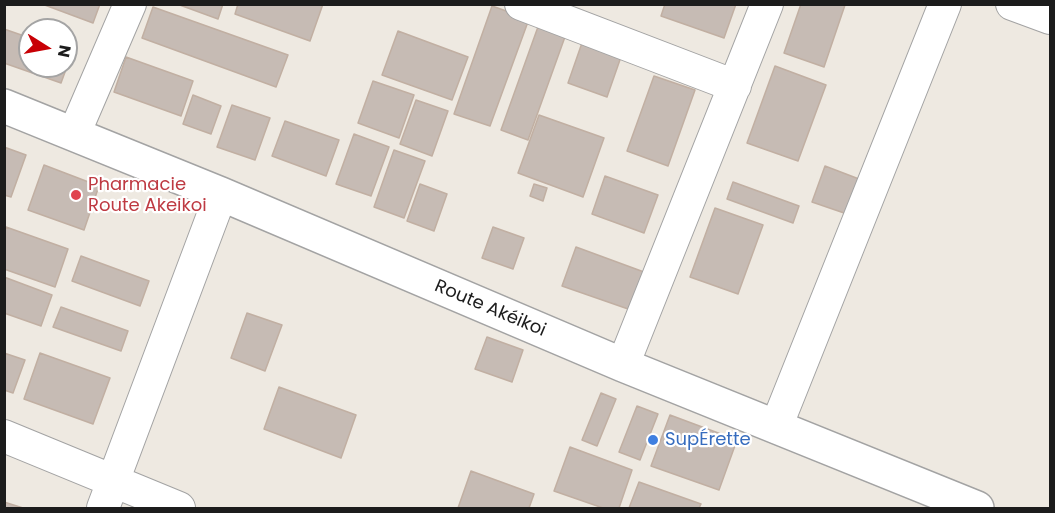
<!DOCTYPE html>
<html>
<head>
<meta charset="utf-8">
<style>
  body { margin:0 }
  #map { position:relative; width:1055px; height:513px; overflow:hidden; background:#eee9e1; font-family:Poppins,sans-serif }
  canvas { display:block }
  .frame { position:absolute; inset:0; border:6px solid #1c1c1c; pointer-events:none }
  .north { position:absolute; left:18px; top:18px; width:60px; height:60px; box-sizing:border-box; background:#fff; border:2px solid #a4a4a4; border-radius:50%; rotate:101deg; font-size:16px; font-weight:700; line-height:24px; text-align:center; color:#1c1c1c }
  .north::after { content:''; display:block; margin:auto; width:21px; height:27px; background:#c80005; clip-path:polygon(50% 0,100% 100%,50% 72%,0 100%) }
</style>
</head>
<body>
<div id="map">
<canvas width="1055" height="513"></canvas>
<div class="frame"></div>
<div class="north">N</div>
</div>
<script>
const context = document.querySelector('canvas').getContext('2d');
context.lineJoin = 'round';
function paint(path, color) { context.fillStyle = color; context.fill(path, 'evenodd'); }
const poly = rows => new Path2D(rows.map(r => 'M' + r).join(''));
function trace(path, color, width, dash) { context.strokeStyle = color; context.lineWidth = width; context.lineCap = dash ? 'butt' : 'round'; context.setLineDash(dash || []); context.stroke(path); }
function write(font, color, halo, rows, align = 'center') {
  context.font = font + ' Poppins,sans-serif'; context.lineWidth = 4.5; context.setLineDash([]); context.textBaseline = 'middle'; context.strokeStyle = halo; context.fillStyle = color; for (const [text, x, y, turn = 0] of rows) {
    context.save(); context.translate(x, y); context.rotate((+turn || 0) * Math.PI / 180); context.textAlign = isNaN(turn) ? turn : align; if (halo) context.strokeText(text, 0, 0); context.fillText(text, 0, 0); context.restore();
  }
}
const building = poly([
  [42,4,100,4,93,23,42,4],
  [177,4,223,4,218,19,177,4],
  [238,4,323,4,310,41,235,14,238,4],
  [665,4,736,4,724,38,661,16,665,4],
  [801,4,845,5,824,67,784,53,801,4],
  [492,6,529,19,490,126,454,114,492,6],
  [153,7,288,55,276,87,142,38,153,7],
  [539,24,566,34,528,140,501,130,539,24],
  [4,29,30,38,30,66,66,66,66,51,72,53,61,83,4,63,4,29],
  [398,31,468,57,452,100,382,75,398,31],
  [583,40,622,54,607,97,568,83,583,40],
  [126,57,193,81,181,116,114,92,126,57],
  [775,66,826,85,798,161,747,143,775,66],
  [654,76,695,90,668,166,627,151,654,76],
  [373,81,414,95,399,138,358,123,373,81],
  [193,95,221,106,211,134,183,124,193,95],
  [416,100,448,111,432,156,400,144,416,100],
  [232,105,270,118,255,160,217,147,232,105],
  [539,115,604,138,583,197,518,173,539,115],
  [285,121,339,140,326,176,272,156,285,121],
  [354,134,389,147,371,196,336,184,354,134],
  [4,147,26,155,11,197,4,195,4,147],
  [394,150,425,161,404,218,374,207,394,150],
  [44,165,99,186,84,230,28,210,44,165],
  [825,166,859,179,847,214,812,202,825,166],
  [605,176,658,195,644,233,592,214,605,176],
  [733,182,799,206,793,223,727,199,733,182],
  [420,184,447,194,434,231,407,221,420,184],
  [534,184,547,188,543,201,530,196,534,184],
  [715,208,763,225,738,294,690,277,715,208],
  [6,227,68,249,55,287,4,269,4,233,6,227],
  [493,227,524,238,513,269,482,258,493,227],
  [576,247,644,272,631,310,562,286,576,247],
  [81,256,149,281,140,306,72,281,81,256],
  [4,277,52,295,41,326,4,313,4,277],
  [61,307,128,331,121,351,53,327,61,307],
  [247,313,282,325,265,371,231,358,247,313],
  [487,337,523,350,512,382,475,369,487,337],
  [4,353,25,360,13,393,4,390,4,353],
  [40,353,110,378,93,424,24,399,40,353],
  [279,387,356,415,341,458,264,429,279,387],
  [601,393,616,399,597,446,582,440,601,393],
  [637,406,658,414,640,460,619,452,637,406],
  [670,415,737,440,719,490,651,466,670,415],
  [570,447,632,470,619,508,603,508,554,491,570,447],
  [471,471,534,494,529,508,458,508,471,471],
  [639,482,701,504,699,508,629,508,639,482],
  [4,502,23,508,4,508,4,502]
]);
const minor = poly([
  [521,4,735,86],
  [1012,4,1050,18],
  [74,134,130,4],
  [623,365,767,4],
  [776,427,945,4],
  [4,436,179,508],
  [103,508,221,194]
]);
const tertiary = poly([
  [4,106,221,194,623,365,977,508]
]);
const markers = [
  [76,195,6,"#e0444e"],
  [653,440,6,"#3f7fe0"]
];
const healthNames = [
  ["Pharmacie",88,185],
  ["Route Akeikoi",88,206]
];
const streetNames = [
  ["Route Akéikoi",490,309,23]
];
const shopNames = [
  ["SupÉrette",665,440]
];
paint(building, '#c6bbb4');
trace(building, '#c1afa2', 1.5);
trace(minor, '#a3a3a3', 34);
trace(tertiary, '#a3a3a3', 36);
trace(minor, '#fff', 32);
trace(tertiary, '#fff', 33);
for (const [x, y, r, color] of markers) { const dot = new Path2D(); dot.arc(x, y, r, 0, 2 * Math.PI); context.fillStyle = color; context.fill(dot); trace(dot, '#fff', 2); }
write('18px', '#be3a42', '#fff', healthNames, 'left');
write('18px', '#1c1c1c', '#fff', streetNames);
write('18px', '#366cbe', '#fff', shopNames, 'left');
</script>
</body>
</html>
